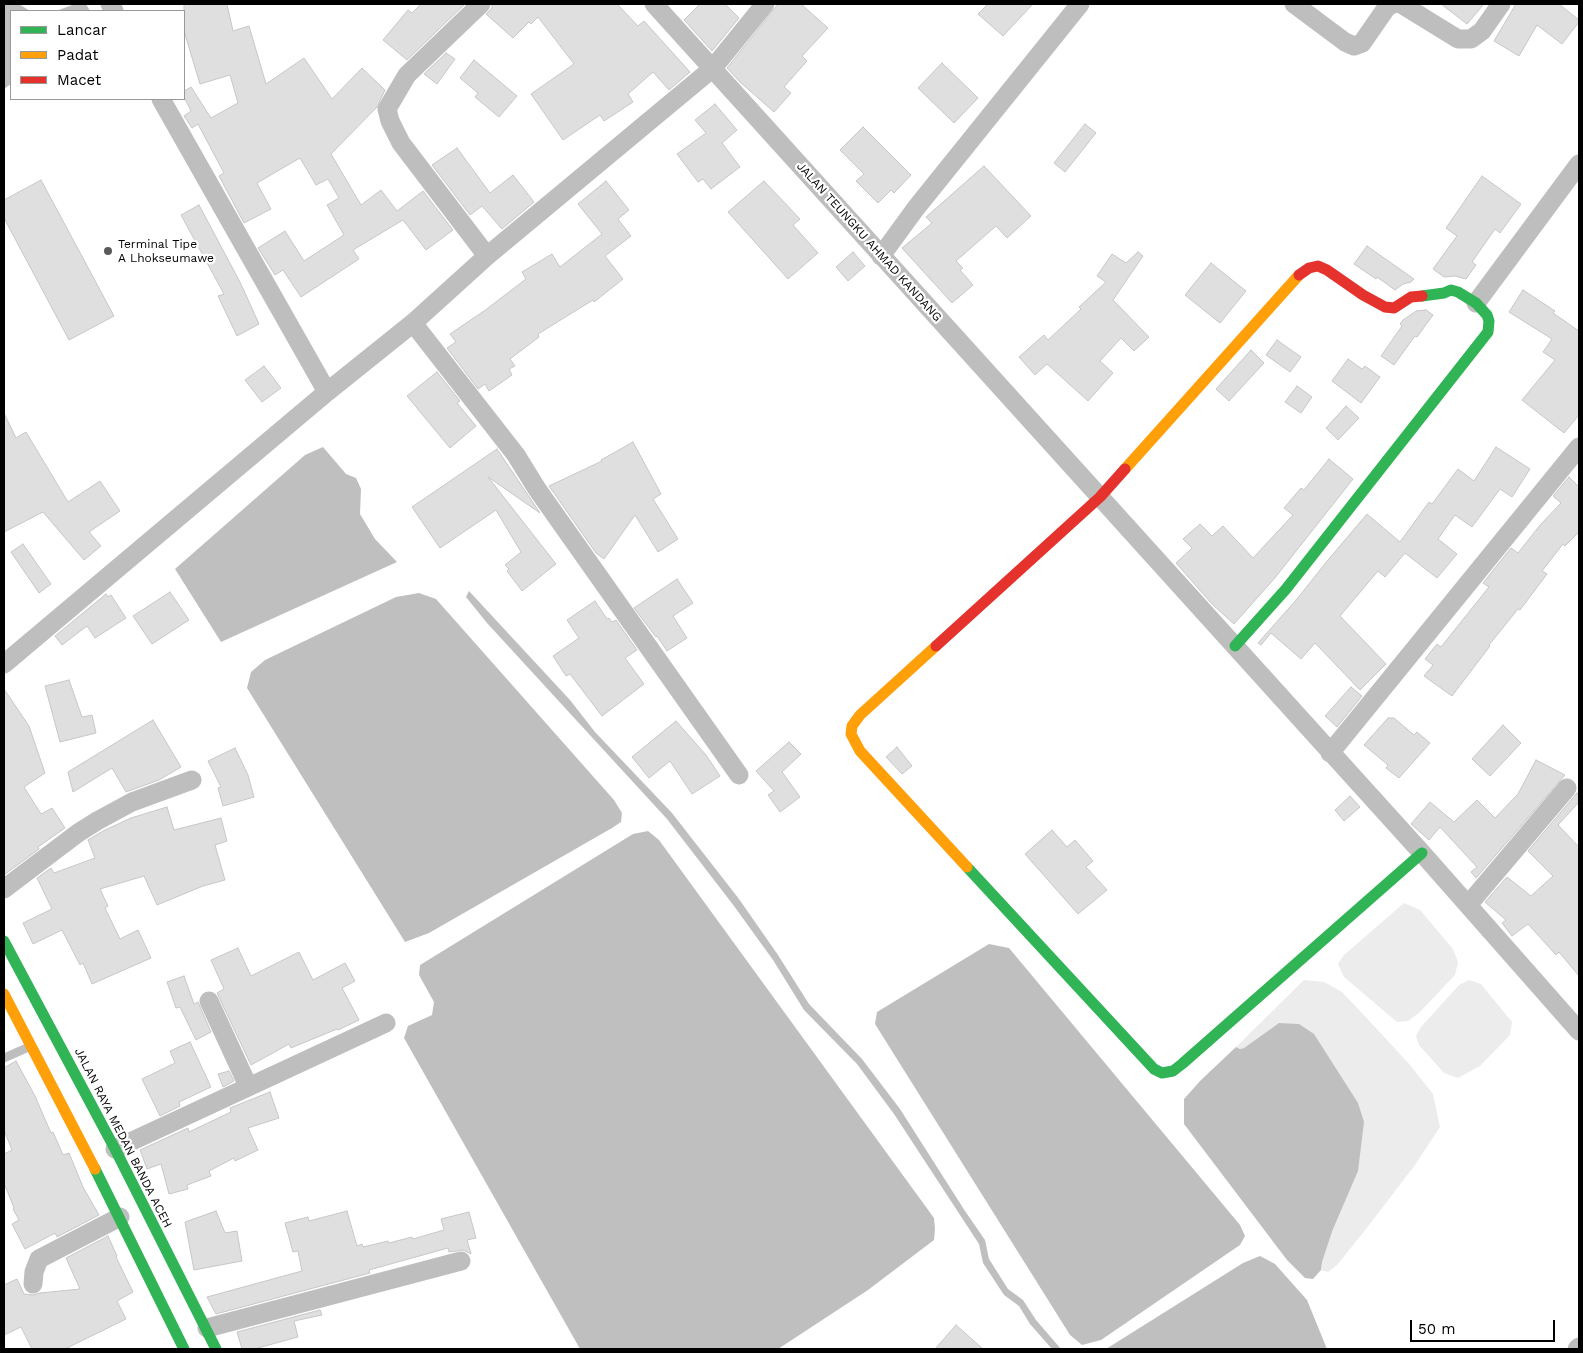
<!DOCTYPE html>
<html>
<head>
<meta charset="utf-8">
<style>
  body { margin:0 }
  #map { position:relative; width:1583px; height:1353px; overflow:hidden; background:#fff; font-family:"Work Sans",sans-serif }
  canvas { display:block }
  .frame { position:absolute; inset:0; border:5px solid #000; pointer-events:none }
  .legend { position:absolute; left:10px; top:10px; width:175px; height:90px; box-sizing:border-box; background:#fff; border:1px solid #999; margin:0; padding:6px 9px; list-style:none; font-size:15px; color:#000 }
  .legend li { display:flex; align-items:center; gap:10px; height:25px }
  .legend b { width:25px; border:1px solid #999 }
  .scale { position:absolute; left:1410px; top:1320px; width:145px; height:22px; box-sizing:border-box; border:2px solid #000; border-top:0; padding-left:6px; font-size:15px; line-height:18px; white-space:nowrap; color:#000; -webkit-text-stroke:4px #fff; paint-order:stroke }
</style>
</head>
<body>
<div id="map">
<canvas width="1583" height="1353"></canvas>
<div class="frame"></div>
<ul class="legend">
<li><b style="height:6px;background:#30b455"></b>Lancar</li>
<li><b style="height:6px;background:#ff9f0a"></b>Padat</li>
<li><b style="height:6px;background:#e5322d"></b>Macet</li>
</ul>
<div class="scale">50 m</div>
</div>
<script>
const context = document.querySelector('canvas').getContext('2d');
context.lineJoin = 'round';
function paint(path, color) { context.fillStyle = color; context.fill(path, 'evenodd'); }
const poly = rows => new Path2D(rows.map(r => 'M' + r).join(''));
function trace(path, color, width, dash) { context.strokeStyle = color; context.lineWidth = width; context.lineCap = dash ? 'butt' : 'round'; context.setLineDash(dash || []); context.stroke(path); }
function write(font, color, halo, rows, align = 'center') {
  context.font = font + ' "Work Sans",sans-serif'; context.lineWidth = 4.5; context.setLineDash([]); context.textBaseline = 'middle'; context.strokeStyle = halo; context.fillStyle = color; for (const [text, x, y, turn = 0] of rows) {
    context.save(); context.translate(x, y); context.rotate((+turn || 0) * Math.PI / 180); context.textAlign = isNaN(turn) ? turn : align; if (halo) context.strokeText(text, 0, 0); context.fillText(text, 0, 0); context.restore();
  }
}
const green = poly([
  [1404,903,1420,910,1453,949,1458,962,1455,975,1420,1012,1408,1021,1397,1022,1344,977,1338,964,1344,955],
  [1304,980,1324,982,1342,992,1375,1027,1410,1065,1433,1094,1440,1127,1415,1165,1366,1229,1337,1265,1328,1272,1321,1270,1322,1262,1333,1229,1279,1023,1244,1048,1240,1049,1236,1047],
  [1469,980,1481,984,1512,1022,1510,1035,1480,1066,1458,1078,1444,1073,1419,1045,1416,1036,1421,1027,1459,985]
]);
const water = poly([
  [4,4,19,4,30,11,11,11,11,84,4,89],
  [75,4,86,4,90,11,56,11],
  [323,447,346,474,356,478,361,489,360,514,375,539,397,562,221,642,175,569,305,455],
  [469,591,570,700,595,732,672,813,739,899,778,955,809,1004,862,1059,900,1109,965,1211,985,1240,989,1259,1008,1289,1023,1300,1036,1320,1061,1349,1052,1349,1030,1324,1019,1306,1004,1295,983,1263,979,1244,894,1114,857,1064,804,1010,773,960,734,906,667,819,487,623,466,597],
  [419,593,436,599,614,800,622,813,621,822,612,828,429,933,405,942,247,688,251,672,265,660,396,597],
  [648,831,659,840,934,1218,935,1229,934,1240,868,1290,778,1349,580,1349,404,1038,408,1026,432,1015,434,1002,419,975,420,965,633,834],
  [989,944,1009,948,1240,1225,1245,1236,1240,1245,1101,1340,1082,1345,1070,1335,875,1024,877,1012],
  [1279,1023,1299,1024,1314,1034,1358,1103,1364,1122,1358,1171,1333,1229,1322,1262,1321,1270,1313,1279,1305,1278,1287,1260,1184,1124,1184,1099,1201,1080,1236,1047,1240,1049,1244,1048],
  [1260,1256,1275,1264,1307,1300,1327,1349,1106,1349,1243,1263]
]);
const building = poly([
  [184,4,227,4,233,31,249,26,266,84,304,58,332,99,362,68,385,90,377,107,331,154,361,205,381,190,397,211,423,191,453,230,426,250,403,220,353,250,359,259,301,297,283,270,275,275,258,248,285,231,304,261,344,235,327,205,339,198,328,179,316,185,300,158,257,183,271,209,244,223,219,176,224,173,198,124,192,128,184,116,191,111,184,97,184,91,191,87,211,118,238,103,230,75,200,84,184,31,184,4],
  [421,4,465,4,407,60,383,40,408,10,412,13,421,4],
  [492,4,617,4,638,26,644,21,690,72,669,90,653,72,628,94,633,102,604,121,600,115,563,140,531,94,574,64,538,17,531,24,529,22,513,38,486,14,492,8,492,4],
  [700,4,725,4,739,18,712,51,684,20,700,4],
  [778,4,801,4,828,28,802,56,807,61,784,87,791,93,774,112,740,82,727,68,778,4],
  [988,4,1033,4,1003,36,978,14,988,4],
  [1441,4,1484,4,1467,24,1441,4],
  [1516,4,1559,4,1579,20,1579,22,1562,44,1537,25,1519,56,1494,41,1516,4],
  [446,53,455,59,437,84,424,74,446,53],
  [474,60,517,96,499,117,475,97,478,93,460,78,474,60],
  [942,63,978,98,954,123,918,88,942,63],
  [715,104,737,130,722,143,740,167,711,189,703,179,698,182,677,154,706,133,695,120,715,104],
  [1085,124,1096,133,1065,172,1054,163,1085,124],
  [863,127,911,175,894,193,891,190,878,203,856,181,864,174,840,150,863,127],
  [457,148,490,193,513,175,534,202,502,229,482,206,470,215,432,165,457,148],
  [984,166,1031,216,1007,238,996,226,956,261,963,268,960,270,973,285,952,303,902,248,932,223,926,217,984,166],
  [1482,176,1521,204,1500,233,1495,229,1472,262,1476,265,1466,279,1455,276,1444,277,1433,269,1457,236,1446,228,1482,176],
  [41,180,114,316,69,340,4,218,4,200,41,180],
  [606,181,629,210,618,219,631,236,605,256,623,279,594,302,593,300,538,334,539,337,510,359,515,366,509,369,512,375,489,391,485,384,478,389,447,348,456,342,450,334,484,311,526,279,522,272,552,254,560,267,602,234,578,204,606,181],
  [764,181,800,219,793,225,818,253,788,279,728,212,764,181],
  [199,205,241,284,259,324,237,336,218,296,224,294,181,215,199,205],
  [1367,246,1414,279,1411,282,1403,284,1395,290,1377,277,1376,279,1354,264,1367,246],
  [853,252,865,266,848,281,836,267,853,252],
  [1138,252,1143,256,1113,300,1149,337,1134,351,1121,338,1100,361,1113,373,1088,401,1047,364,1035,375,1019,357,1044,335,1048,340,1081,309,1079,307,1106,282,1097,276,1112,254,1126,263,1138,252],
  [1211,263,1246,291,1220,323,1185,295,1211,263],
  [1523,290,1555,311,1553,313,1579,331,1579,415,1564,433,1522,400,1555,360,1543,352,1552,339,1509,312,1523,290],
  [1426,310,1433,315,1417,337,1415,336,1394,365,1381,356,1402,326,1400,324,1403,320,1416,311,1426,310],
  [1277,340,1301,357,1290,372,1266,355,1277,340],
  [1251,350,1264,363,1229,401,1216,389,1251,350],
  [1348,359,1362,369,1365,366,1380,377,1361,403,1332,381,1348,359],
  [264,366,281,388,262,402,245,380,264,366],
  [437,372,460,401,457,403,476,426,450,448,407,396,437,372],
  [1297,386,1312,397,1301,413,1285,402,1297,386],
  [1346,406,1359,418,1338,440,1326,428,1346,406],
  [4,413,16,438,26,432,68,502,100,481,120,511,89,532,101,546,84,560,43,512,4,532,4,413],
  [633,442,661,494,653,499,678,539,658,552,635,515,604,559,596,553,549,486,602,461,601,460,633,442],
  [1496,447,1530,469,1512,497,1500,489,1472,527,1455,515,1438,539,1457,554,1437,578,1405,553,1385,577,1378,571,1340,616,1386,664,1360,690,1315,643,1301,659,1271,633,1261,645,1258,643,1297,599,1328,560,1367,514,1400,542,1429,502,1432,504,1458,469,1474,481,1496,447],
  [497,449,540,513,488,477,556,564,522,591,507,571,509,569,505,565,521,552,496,510,440,548,412,507,497,449],
  [1329,459,1353,479,1274,579,1234,624,1212,604,1176,563,1192,548,1183,539,1200,524,1212,536,1223,526,1253,558,1293,515,1284,508,1301,488,1304,490,1329,459],
  [1569,477,1579,487,1579,532,1565,546,1563,544,1542,571,1547,574,1520,610,1518,609,1489,645,1490,646,1452,696,1424,676,1433,665,1425,659,1437,644,1441,647,1489,587,1483,583,1511,548,1518,553,1541,524,1561,503,1553,496,1569,477],
  [23,544,51,584,39,593,11,552,23,544],
  [677,579,693,603,673,616,687,638,667,651,657,636,656,637,634,608,677,579],
  [170,592,189,620,152,644,133,616,170,592],
  [106,594,108,597,111,595,126,618,95,638,87,626,62,645,55,636,106,594],
  [595,601,607,619,609,618,612,622,616,620,637,650,625,658,644,684,602,716,570,674,566,676,553,656,579,638,567,620,595,601],
  [69,680,82,717,92,715,96,733,60,742,45,686,69,680],
  [1351,687,1362,696,1337,727,1325,716,1351,687],
  [4,689,29,726,45,773,24,787,41,814,52,808,65,828,38,847,39,849,4,875,4,689],
  [1388,718,1394,718,1414,735,1417,732,1430,743,1399,778,1386,768,1388,765,1364,745,1388,718],
  [153,720,181,767,159,780,126,792,112,768,73,792,68,772,153,720],
  [676,721,706,755,720,776,692,794,670,761,649,778,632,757,676,721],
  [1503,725,1521,743,1490,776,1472,759,1503,725],
  [789,742,801,754,782,772,800,797,780,812,768,795,774,791,756,771,789,742],
  [897,747,912,766,902,774,886,757,897,747],
  [235,748,248,775,254,797,223,806,218,788,221,787,208,761,235,748],
  [1536,760,1565,775,1476,878,1471,872,1477,867,1440,827,1429,840,1411,824,1430,802,1454,822,1477,800,1495,818,1518,794,1536,760],
  [1577,793,1579,796,1579,802,1558,825,1579,847,1579,976,1559,952,1556,955,1528,924,1512,936,1502,923,1506,920,1485,902,1507,877,1531,896,1553,876,1528,851,1577,793],
  [1350,796,1360,807,1344,821,1335,810,1350,796],
  [167,807,174,830,221,818,227,841,215,845,225,880,203,886,157,905,144,876,100,889,108,906,105,908,120,939,138,930,151,958,92,984,83,963,80,965,62,930,33,944,23,923,52,909,37,878,51,868,54,873,95,858,88,840,103,831,131,818,167,807],
  [1052,830,1067,847,1075,840,1093,861,1086,867,1107,890,1078,914,1025,854,1052,830],
  [238,948,251,976,299,952,313,980,345,963,355,981,342,988,359,1020,338,1030,337,1029,291,1048,289,1044,251,1065,217,993,224,989,211,960,238,948],
  [184,976,194,1004,198,1002,211,1032,196,1040,180,1007,176,1008,167,982,184,976],
  [190,1042,211,1087,179,1102,180,1106,160,1116,142,1079,175,1063,170,1051,190,1042],
  [16,1061,35,1096,51,1133,53,1132,63,1155,69,1153,83,1187,99,1215,57,1237,55,1233,25,1249,12,1224,19,1220,13,1209,14,1208,4,1183,4,1154,12,1150,4,1130,4,1068,16,1061],
  [229,1071,234,1081,223,1087,218,1074,229,1071],
  [270,1092,279,1118,248,1128,258,1150,235,1161,234,1158,209,1171,211,1176,187,1185,188,1189,169,1194,161,1164,147,1169,140,1150,188,1128,189,1132,231,1112,230,1108,270,1092],
  [216,1211,225,1233,237,1231,242,1261,194,1270,185,1222,216,1211],
  [347,1211,357,1246,362,1244,363,1247,388,1241,389,1243,412,1237,413,1239,444,1230,441,1219,469,1212,476,1238,467,1240,471,1254,463,1250,449,1252,448,1248,369,1270,370,1273,216,1314,207,1297,302,1271,298,1251,293,1252,285,1223,308,1217,309,1221,347,1211],
  [108,1236,117,1256,116,1257,133,1292,117,1301,126,1319,65,1349,32,1349,21,1327,4,1335,4,1285,17,1279,24,1294,33,1295,40,1293,80,1289,66,1258,108,1236],
  [320,1310,322,1315,294,1321,298,1337,254,1349,242,1349,237,1332,320,1310],
  [956,1325,983,1349,935,1349,956,1325]
]);
const lane = poly([
  [4,1058,29,1047]
]);
const street = poly([
  [110,4,114,11],
  [481,4,407,75,387,109,390,121,401,143,487,256],
  [654,4,1422,853,1579,1031],
  [1294,4,1345,42,1354,46,1362,43,1387,7,1393,4],
  [1401,4,1458,39,1471,39,1482,31,1501,4],
  [161,99,327,392],
  [881,256,916,208,1080,4],
  [1476,303,1579,164],
  [413,323,516,455,537,489,739,775],
  [4,664,327,392,413,323,487,256,713,68,765,4],
  [1330,753,1579,447],
  [4,889,78,833,97,821,132,802,192,780],
  [1468,905,1567,788],
  [209,1001,248,1086],
  [115,1149,386,1023],
  [33,1284,34,1272,39,1259,120,1217],
  [207,1328,461,1261],
  [1577,1349,1579,1347]
]);
const fast = poly([
  [1235,646,1286,589,1488,332,1489,321,1487,315,1476,303,1458,292,1451,290,1444,293,1422,296],
  [967,867,1154,1069,1162,1073,1173,1071,1182,1064,1422,853],
  [4,941,115,1149,216,1349],
  [95,1169,184,1349]
]);
const slow = poly([
  [1125,469,1299,275],
  [936,646,860,715,852,726,851,734,860,751,967,867],
  [4,994,95,1169]
]);
const jam = poly([
  [1299,275,1309,268,1318,266,1327,270,1363,295,1385,307,1394,308,1411,297,1422,296],
  [936,646,1100,497,1125,469]
]);
const markers = [
  [108,251,5,"#595959"]
];
const streetNames = [
  ["JALAN TEUNGKU AHMAD KANDANG",869,242,48],
  ["JALAN RAYA MEDAN BANDA ACEH",123,1138,63]
];
const poiNames = [
  ["Terminal Tipe",118,244],
  ["A Lhokseumawe",118,258]
];
paint(green, '#ececec');
paint(water, '#bfbfbf');
paint(building, '#dfdfdf');
trace(building, '#c7c7c7', 1);
trace(lane, '#bebebe', 9);
trace(street, '#bebebe', 19);
trace(fast, '#30b455', 11);
trace(slow, '#ff9f0a', 11);
trace(jam, '#e5322d', 11);
for (const [x, y, r, color] of markers) { const dot = new Path2D(); dot.arc(x, y, r, 0, 2 * Math.PI); context.fillStyle = color; context.fill(dot); trace(dot, '#fff', 2); }
write('12px', '#000', '#fff', streetNames);
write('12px', '#000', '#fff', poiNames, 'left');
</script>
</body>
</html>
